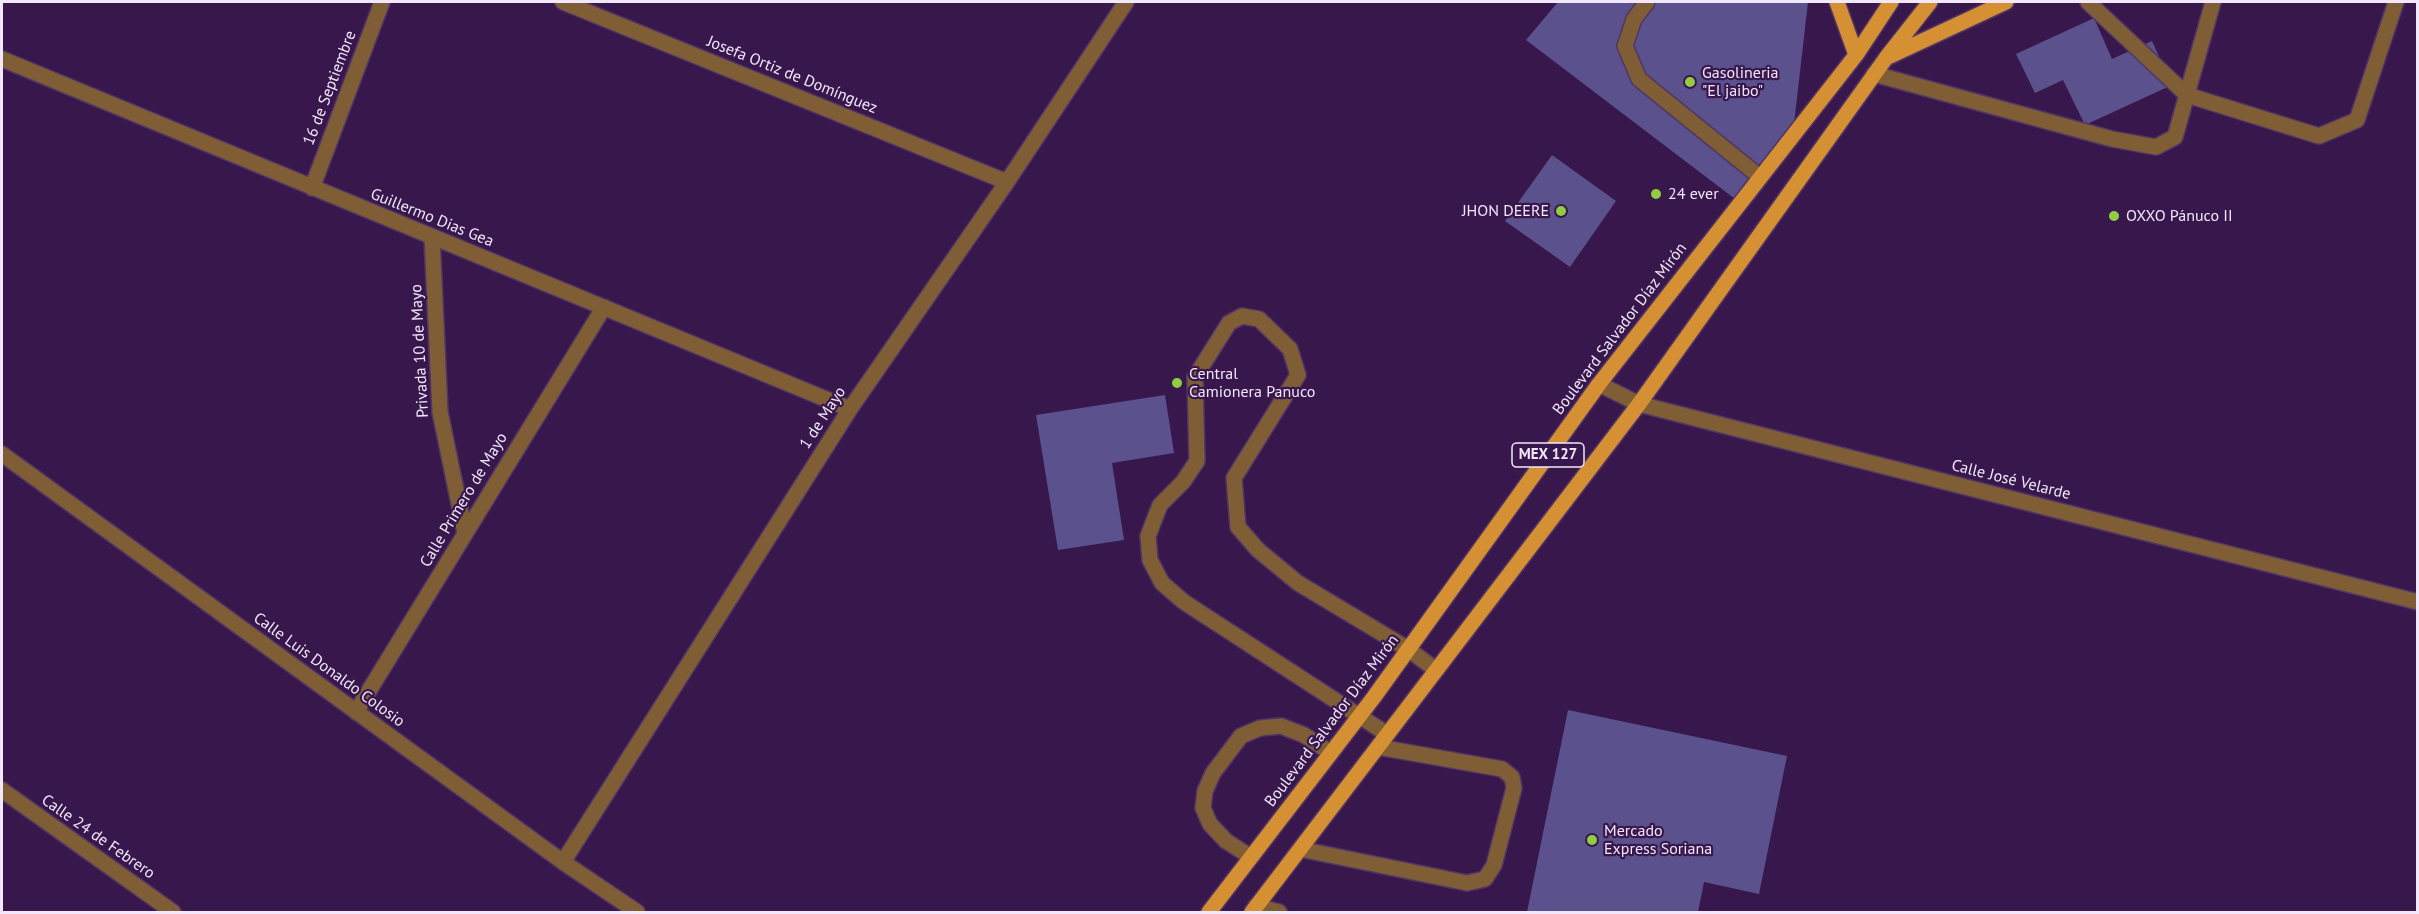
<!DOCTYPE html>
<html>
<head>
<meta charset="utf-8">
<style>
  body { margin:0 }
  #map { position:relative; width:2419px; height:914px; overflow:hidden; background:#38184c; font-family:"PT Sans",sans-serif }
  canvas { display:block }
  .frame { position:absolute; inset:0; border:3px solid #f2e7fb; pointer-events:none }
</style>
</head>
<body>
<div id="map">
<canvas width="2419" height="914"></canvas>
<div class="frame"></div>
</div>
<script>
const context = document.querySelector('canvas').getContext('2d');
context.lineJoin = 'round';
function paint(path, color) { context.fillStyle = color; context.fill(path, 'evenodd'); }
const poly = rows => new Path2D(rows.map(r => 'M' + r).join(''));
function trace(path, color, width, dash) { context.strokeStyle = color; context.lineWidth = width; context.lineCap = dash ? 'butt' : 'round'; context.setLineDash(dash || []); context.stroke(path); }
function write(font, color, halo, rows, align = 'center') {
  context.font = font + ' "PT Sans",sans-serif'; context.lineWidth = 4.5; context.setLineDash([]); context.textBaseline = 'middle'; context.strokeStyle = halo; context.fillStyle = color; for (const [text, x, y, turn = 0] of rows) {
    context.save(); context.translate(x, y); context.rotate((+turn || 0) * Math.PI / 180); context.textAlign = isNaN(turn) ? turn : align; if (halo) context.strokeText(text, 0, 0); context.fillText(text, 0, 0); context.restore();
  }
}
const building = poly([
  [1558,2,1808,2,1794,124,1739,202,1526,40],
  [2094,18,2112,59,2152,41,2172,85,2085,125,2063,80,2035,93,2016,54],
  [1552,155,1616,201,1570,267,1505,221],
  [1165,395,1174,453,1112,463,1124,540,1058,550,1036,415],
  [1568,710,1787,756,1759,894,1704,882,1698,912,1527,912]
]);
const service = poly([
  [1647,2,1634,19,1625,46,1639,79,1760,177],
  [2088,2,2187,95,2319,136,2357,120,2396,2],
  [1874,74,2112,139,2156,147,2175,137,2213,2],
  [1387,734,1184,602,1162,583,1150,560,1148,536,1160,505,1183,482,1197,461,1195,377,1229,323,1242,316,1259,319,1290,349,1298,375,1234,478,1238,527,1258,550,1298,583,1408,649,1436,670],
  [1300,849,1467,883,1485,879,1494,865,1514,788,1512,777,1502,769,1378,747],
  [1251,857,1226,841,1210,824,1203,808,1205,791,1213,773,1241,736,1260,728,1281,726,1304,735,1331,753]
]);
const minor = poly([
  [563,2,1007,182],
  [2,59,850,409],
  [312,188,382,2],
  [432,237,440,412,465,533],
  [1599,384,1639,404,2418,602],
  [2,454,563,862,637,912],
  [356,712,604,307],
  [2,790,173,912],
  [563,862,850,409,1007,182,1126,2],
  [1256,906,1279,912]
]);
const primary = poly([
  [1837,2,1856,55],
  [1888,57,2006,2],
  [1209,912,1374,697,1599,384,1856,55,1891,2],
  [1252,912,1639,404,1886,58,1930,2]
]);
const markers = [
  [1690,82,6,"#90cd40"],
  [1656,194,6,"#90cd40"],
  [1561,211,6,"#90cd40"],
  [2114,216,6,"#90cd40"],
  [1177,383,6,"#90cd40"],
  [1592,840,6,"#90cd40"]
];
const shields = [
  [1548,455,72]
];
const shieldNames = [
  ["MEX 127",1548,455]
];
const poiNames = [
  ["Gasolineria",1702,73],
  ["\"El jaibo\"",1702,91],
  ["24 ever",1668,194],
  ["JHON DEERE",1549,211,"right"],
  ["OXXO Pánuco II",2126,216],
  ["Central",1189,374],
  ["Camionera Panuco",1189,392],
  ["Mercado",1604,831],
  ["Express Soriana",1604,849]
];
const streetNames = [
  ["Josefa Ortiz de Domínguez",792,75,22],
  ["16 de Septiembre",330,88,-69],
  ["Guillermo Dias Gea",432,218,22],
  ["Boulevard Salvador Díaz Mirón",1620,329,-53],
  ["Privada 10 de Mayo",420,351,-93],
  ["1 de Mayo",823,418,-57],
  ["Calle José Velarde",2011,480,14],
  ["Calle Primero de Mayo",464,500,-59],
  ["Calle Luis Donaldo Colosio",329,670,36],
  ["Boulevard Salvador Díaz Mirón",1332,721,-53],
  ["Calle 24 de Febrero",98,837,35]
];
paint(building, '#5b518d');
trace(service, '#523564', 18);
trace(minor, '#523564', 18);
trace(primary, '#523564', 18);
trace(service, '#7f5e36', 15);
trace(minor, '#7f5e36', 15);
trace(primary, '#d49033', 15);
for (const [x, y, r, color] of markers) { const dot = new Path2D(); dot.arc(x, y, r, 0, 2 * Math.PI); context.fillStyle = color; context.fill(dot); trace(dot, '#38184c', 2); }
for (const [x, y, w] of shields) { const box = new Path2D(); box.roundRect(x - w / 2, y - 12, w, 24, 4.5); context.fillStyle = '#38184c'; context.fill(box); trace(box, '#f2e7fb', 1.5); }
write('bold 15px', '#f2e7fb', null, shieldNames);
write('16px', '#f2e7fb', '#38184c', poiNames, 'left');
write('16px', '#f2e7fb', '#38184c', streetNames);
</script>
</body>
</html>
